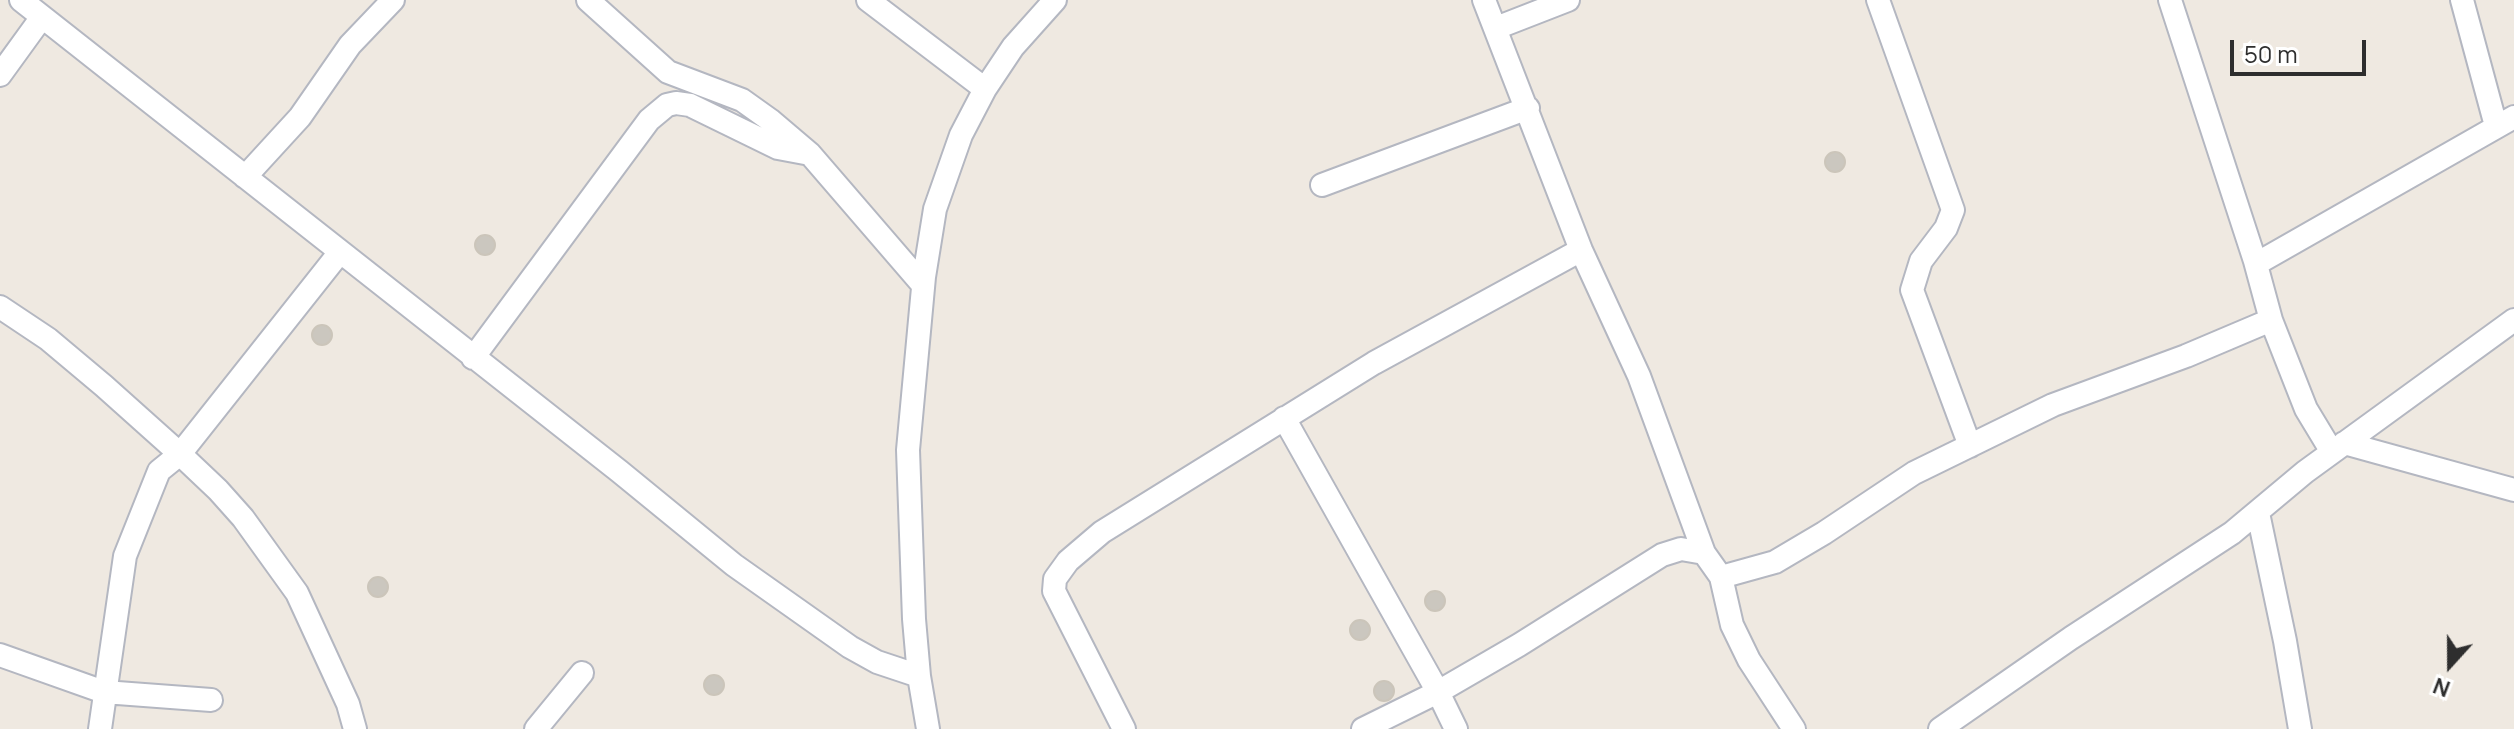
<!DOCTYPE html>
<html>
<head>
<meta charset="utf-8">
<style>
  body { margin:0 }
  #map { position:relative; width:2514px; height:729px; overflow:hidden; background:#efe9e1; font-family:Manrope,sans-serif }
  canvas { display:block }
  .north { position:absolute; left:2410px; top:625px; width:80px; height:80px; -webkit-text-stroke:6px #fff; paint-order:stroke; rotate:201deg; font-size:22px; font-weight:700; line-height:32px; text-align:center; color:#2e2e2e }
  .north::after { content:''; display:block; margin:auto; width:28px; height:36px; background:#2e2e2e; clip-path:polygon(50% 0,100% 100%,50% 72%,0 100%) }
  .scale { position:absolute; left:2230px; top:40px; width:136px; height:36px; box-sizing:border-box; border:4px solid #2e2e2e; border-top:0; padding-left:10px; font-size:24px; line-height:28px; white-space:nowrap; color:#2e2e2e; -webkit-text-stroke:6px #fff; paint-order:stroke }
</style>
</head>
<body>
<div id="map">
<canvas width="2514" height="729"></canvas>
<div class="north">N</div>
<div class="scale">50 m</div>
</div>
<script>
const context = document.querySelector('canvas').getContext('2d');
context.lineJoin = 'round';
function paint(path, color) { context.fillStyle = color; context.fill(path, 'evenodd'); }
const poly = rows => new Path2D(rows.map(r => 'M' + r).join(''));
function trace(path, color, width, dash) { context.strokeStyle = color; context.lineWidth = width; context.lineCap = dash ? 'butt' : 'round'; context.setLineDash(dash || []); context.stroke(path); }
const building = poly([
  '1825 162a10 10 0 1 1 20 0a10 10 0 1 1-20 0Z',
  '475 245a10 10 0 1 1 20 0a10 10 0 1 1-20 0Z',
  '312 335a10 10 0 1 1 20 0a10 10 0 1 1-20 0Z',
  '368 587a10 10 0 1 1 20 0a10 10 0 1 1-20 0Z',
  '1425 601a10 10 0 1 1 20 0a10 10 0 1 1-20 0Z',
  '1350 630a10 10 0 1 1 20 0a10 10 0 1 1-20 0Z',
  '704 685a10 10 0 1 1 20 0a10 10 0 1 1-20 0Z',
  '1374 691a10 10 0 1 1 20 0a10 10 0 1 1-20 0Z'
]);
const minor = poly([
  [21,0,619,471,734,565,850,647,877,662,919,676],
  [588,0,668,72,742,100,770,120,810,154,923,285],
  [868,0,985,89],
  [1484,0,1581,250,1639,376,1704,553,1721,577,1732,625,1749,660,1794,729],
  [1878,0,1953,210,1946,228,1921,261,1912,290,1970,446],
  [2170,0,2255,261,2271,320,2306,409,2332,452],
  [2462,0,2496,126],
  [1496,28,1568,0],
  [0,75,42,17],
  [245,177,300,117,350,45,393,0],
  [1322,185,1528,108],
  [2256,264,2514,117],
  [0,307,48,339,104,386,180,454,218,490,243,518,297,593,348,704,355,729],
  [473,358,649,120,667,105,676,103,690,105,778,148,810,154],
  [1284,418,1438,692,1456,729],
  [2344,443,2514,490],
  [2258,513,2285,641,2300,729],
  [1721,577,1775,562,1824,533,1914,473,2053,405,2186,356,2271,320],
  [0,655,104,692,211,700],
  [100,729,125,556,159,471,180,454,340,252],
  [536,729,582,673],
  [928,729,919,676,914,619,908,450,924,277,935,209,961,135,985,89,1013,47,1055,0],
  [1124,729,1054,591,1055,579,1068,561,1102,532,1374,363,1581,250],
  [1363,729,1438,692,1519,645,1662,555,1681,549,1704,553],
  [1940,729,2071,638,2232,533,2305,472,2514,320]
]);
paint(building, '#cbc7bf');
trace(building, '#cbc5ba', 2);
trace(minor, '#b4b7c1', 26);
trace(minor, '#fff', 22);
</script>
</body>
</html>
